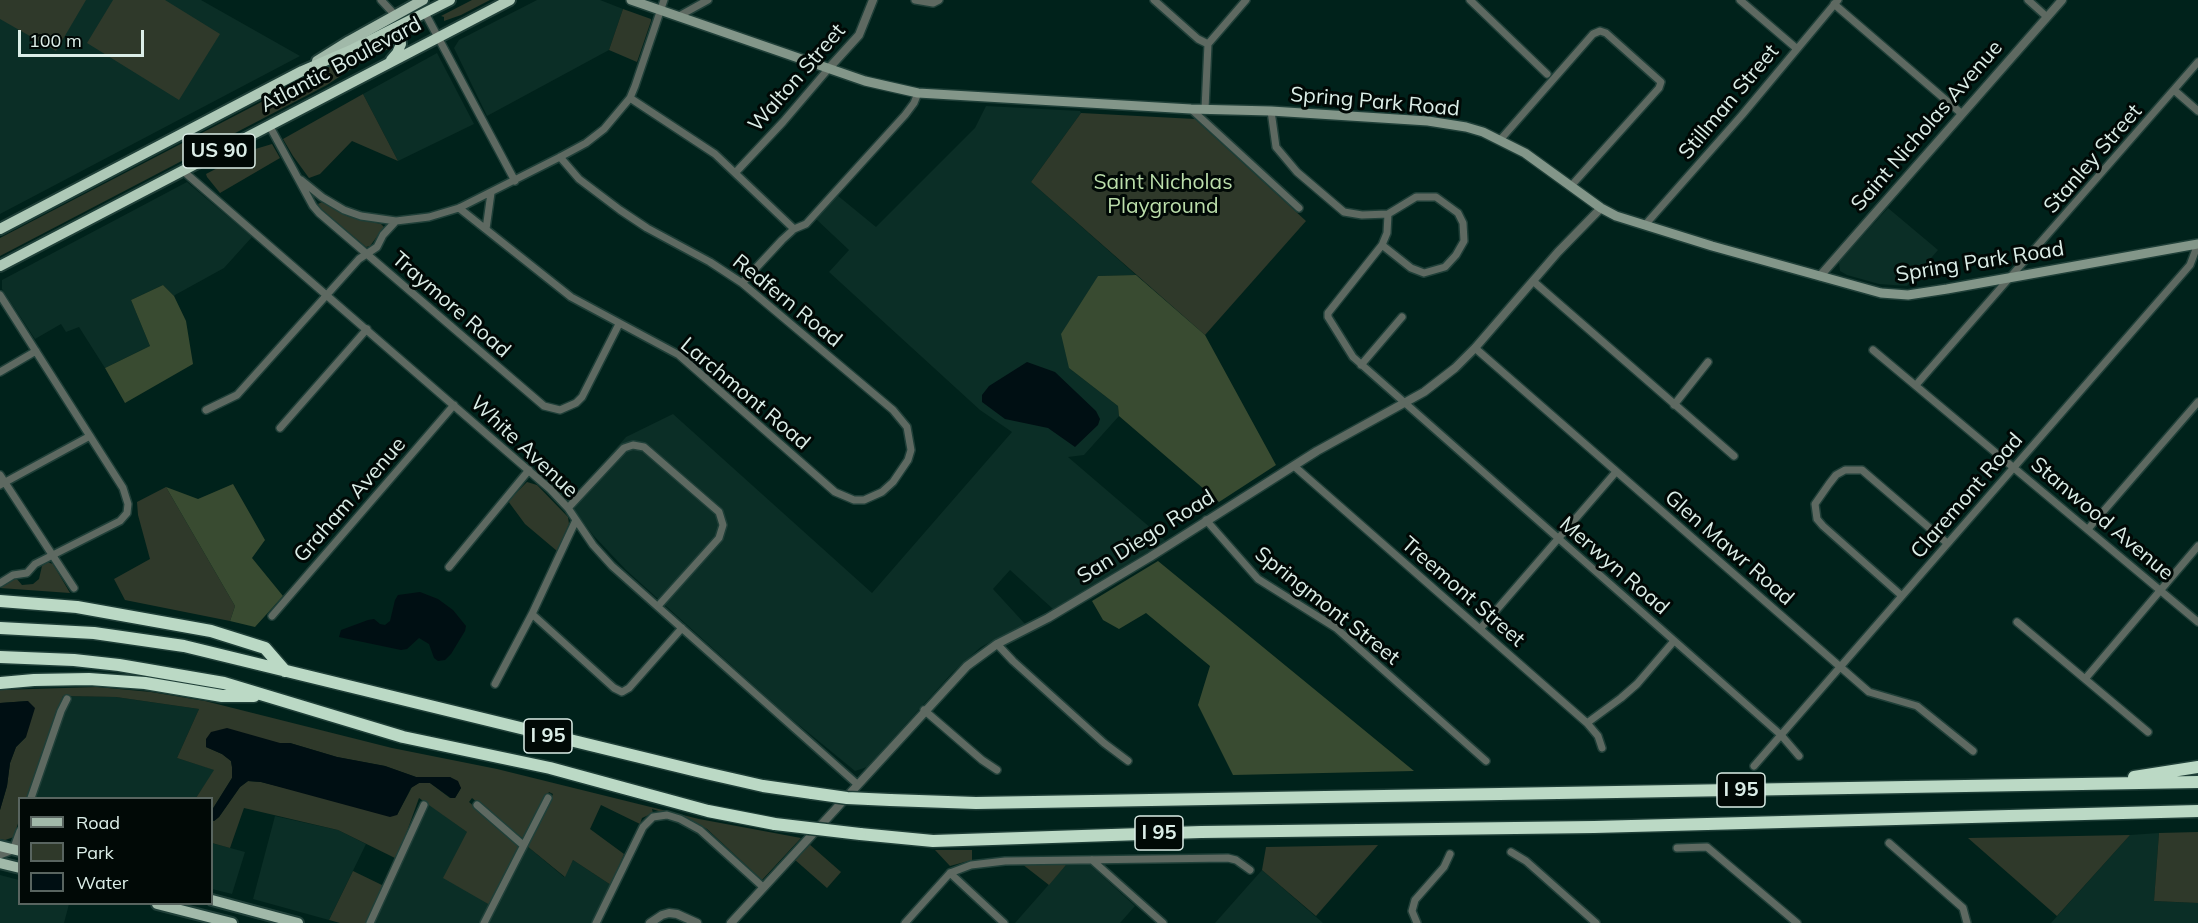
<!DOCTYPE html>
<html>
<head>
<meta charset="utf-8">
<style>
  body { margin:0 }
  #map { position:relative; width:2198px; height:923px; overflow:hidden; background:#00221b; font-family:Mulish,sans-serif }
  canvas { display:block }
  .legend { position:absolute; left:18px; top:797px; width:195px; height:108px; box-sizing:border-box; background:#010906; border:2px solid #596560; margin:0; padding:8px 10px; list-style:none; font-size:18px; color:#dceee8 }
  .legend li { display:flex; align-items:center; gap:12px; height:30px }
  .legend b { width:30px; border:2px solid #596560 }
  .scale { position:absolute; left:18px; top:30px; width:126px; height:27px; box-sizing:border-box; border:3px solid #dceee8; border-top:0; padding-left:8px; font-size:18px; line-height:21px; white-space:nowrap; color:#dceee8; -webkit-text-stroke:4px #010906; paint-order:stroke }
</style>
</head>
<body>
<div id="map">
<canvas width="2198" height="923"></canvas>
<ul class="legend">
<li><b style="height:8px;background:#a1b9a9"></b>Road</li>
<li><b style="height:16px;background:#2f392a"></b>Park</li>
<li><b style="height:16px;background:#000f13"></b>Water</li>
</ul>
<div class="scale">100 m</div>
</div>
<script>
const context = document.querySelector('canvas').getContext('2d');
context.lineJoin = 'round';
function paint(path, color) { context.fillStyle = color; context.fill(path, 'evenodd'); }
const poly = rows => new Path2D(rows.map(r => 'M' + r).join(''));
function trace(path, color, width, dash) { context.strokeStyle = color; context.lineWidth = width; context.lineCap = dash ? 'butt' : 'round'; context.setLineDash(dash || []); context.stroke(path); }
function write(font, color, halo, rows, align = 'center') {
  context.font = font + ' Mulish,sans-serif'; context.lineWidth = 6; context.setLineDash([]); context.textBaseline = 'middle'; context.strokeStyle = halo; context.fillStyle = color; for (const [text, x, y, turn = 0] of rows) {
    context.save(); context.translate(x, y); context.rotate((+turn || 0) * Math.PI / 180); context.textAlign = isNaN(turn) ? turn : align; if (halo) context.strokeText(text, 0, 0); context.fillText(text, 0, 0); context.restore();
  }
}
const built = poly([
  [0,0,201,0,300,56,0,214],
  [537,0,600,0,623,9,609,50,487,116,454,48,459,40],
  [437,53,474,124,398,161,363,94],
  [986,106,1080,111,1081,113,1031,182,1136,275,1098,276,1069,368,1118,406,1119,416,1084,455,1068,457,1166,541,1053,609,1010,570,993,589,1025,624,981,647,953,672,867,767,855,771,788,716,626,570,593,535,568,502,626,437,673,414,872,593,1012,432,980,410,829,272,849,250,816,219,837,195,876,227,975,128],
  [187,182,252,237,224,268,175,295,174,296,163,285,131,300,150,346,105,368,79,327,66,332,61,324,35,339,2,289,2,280],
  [1888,208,1938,250,1907,286,1879,284,1847,275,1840,271,1839,262],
  [63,696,116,697,199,709,177,758,215,770,196,798,27,798],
  [429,804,467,832,490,905,481,923,375,923],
  [275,816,338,830,366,844,329,920,253,899],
  [2159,833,2154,901,2198,903,2198,923,2051,923,2130,835],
  [212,843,245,852,232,894,212,889],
  [527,846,564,877,573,860,611,885,592,923,488,923],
  [1089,864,1135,906,1120,923,1015,923,1066,865],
  [1262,870,1323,923,1215,923],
  [0,875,19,880,20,904,69,904,64,923,0,923]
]);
const green = poly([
  [0,0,86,0,56,51,0,19],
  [113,0,165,0,220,34,179,100,87,43],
  [472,0,490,0,461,15,444,21,444,17,441,16],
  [623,9,651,19,651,21,637,62,609,50],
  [393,37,396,38,396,45,357,65,327,85,0,256,0,238,367,47],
  [363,94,398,161,352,141,320,174,309,178,293,156,283,139],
  [1081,113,1195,119,1306,221,1205,335,1031,182],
  [272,144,280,158,220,193,207,177,206,174,252,150],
  [322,202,347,216,381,224,384,227,370,246,366,247,321,209,318,204],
  [527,482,537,485,568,517,569,524,557,551,525,524,508,501],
  [166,487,235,606,230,621,125,600,114,579,150,559,138,515,137,502],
  [47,562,53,564,70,593,0,588,16,578,22,585,33,584,39,579,42,566],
  [97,687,151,692,205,701,392,748,497,769,699,819,801,838,762,880,707,829,694,822,652,809,653,813,642,818,640,824,601,805,590,829,624,854,611,885,573,860,565,877,527,846,553,794,549,792,523,838,513,833,472,798,469,802,520,846,490,905,443,878,467,832,419,798,397,859,338,830,244,808,230,848,212,843,212,820,214,821,219,817,240,787,248,781,261,782,397,815,412,787,419,783,430,783,450,798,455,798,461,788,450,777,416,777,385,766,337,757,290,743,206,747,222,754,231,761,232,767,232,778,212,810,212,798,196,798,214,770,177,758,199,709,116,697,63,696,27,798,20,798,19,820,14,837,5,840,0,839,0,810,7,786,10,763,16,747,26,737,28,701,0,703,0,690],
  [2198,832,2198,903,2154,901,2159,833],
  [2130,835,2057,916,1968,838],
  [808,843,841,872,827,888,794,859],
  [1378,845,1316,916,1262,870,1266,847],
  [935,850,972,850,972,860,950,866],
  [1022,864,1066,865,1049,885],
  [353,871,384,886,366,923,340,923,329,920]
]);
const forest = poly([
  [1136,275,1205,335,1276,465,1219,502,1119,416,1118,406,1069,368,1061,334,1098,276],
  [163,285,174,296,186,321,193,364,125,403,105,368,150,346,131,300],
  [233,484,265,540,252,558,283,596,255,627,230,621,235,606,166,487,198,499],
  [1158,561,1414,771,1233,775,1198,705,1210,666,1146,613,1119,629,1103,620,1092,601]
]);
const water = poly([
  [1027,362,1055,372,1096,411,1100,419,1098,425,1075,447,1048,428,1005,419,982,402,982,395,989,386],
  [420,592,438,599,453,610,466,626,465,631,451,654,445,660,438,661,434,658,429,644,419,638,407,649,401,650,339,637,341,630,368,620,374,619,380,624,385,625,390,621,395,600,398,595],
  [28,701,35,708,26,737,16,747,10,763,7,786,0,810,0,703],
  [227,728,280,743,290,743,337,757,385,766,416,777,450,777,458,781,461,788,455,798,451,798,430,783,419,783,411,788,397,815,390,817,261,782,248,781,240,787,219,817,214,821,212,820,212,810,232,778,232,767,231,761,222,754,206,747,206,739,211,732]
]);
const minor = poly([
  [381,0,395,15],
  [915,0,933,3,939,0],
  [1154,0,1198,39,1208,44],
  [1470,0,1547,74],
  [1740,0,1796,48],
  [2028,0,2047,17],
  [1834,4,1962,114],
  [425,13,515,181],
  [679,16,708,0],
  [1208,44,1246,0],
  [2174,90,2198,111],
  [630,98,715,154,794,229],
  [1191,109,1299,208],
  [1205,109,1208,44],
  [1271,111,1276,147,1297,172,1344,212,1362,215,1388,214,1387,233,1382,245,1328,313,1328,317,1353,357,1781,735,1799,756],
  [269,125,313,206,319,213,544,406,560,410,576,403,582,397,619,324],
  [1500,140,1593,34,1600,31,1606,33,1661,82,1659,88,1571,186],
  [182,170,550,489,568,508,593,545,612,566,857,784],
  [736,172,783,122,830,67],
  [301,180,322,197,344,210,361,216,396,221],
  [459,208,571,297,679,355,835,492,854,500,864,500,882,492,893,482,908,460,911,450,907,427,893,410,742,283,710,262,647,228,620,210,579,179,560,157],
  [1645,225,1742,115,1838,0],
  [486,229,491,193],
  [1382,245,1411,268,1424,273,1445,267,1456,255,1464,241,1463,223,1458,213,1436,197,1416,197,1388,214],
  [1533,281,1734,456],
  [742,283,782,240,794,229,806,224,905,115,914,103,918,93],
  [0,295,123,488,128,504,127,513,120,521,35,564,27,573,13,575,0,583],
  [1475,348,1869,692,1917,706,1973,751],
  [1873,350,2198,622],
  [1361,365,1402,317],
  [0,372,36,351],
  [1916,385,2198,62],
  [1674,405,1708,362],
  [206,410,237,395,359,259,377,247,383,235,396,221,429,217,459,208,560,157,586,143,604,129,630,98,635,86,664,0],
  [280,428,367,329],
  [1294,466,1587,723,1598,736,1602,748],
  [0,475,74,588],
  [0,485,90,436],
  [568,508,624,448,633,445,644,447,719,512,723,525,719,538,658,606],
  [1206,520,1258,579,1336,628,1486,761],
  [2088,529,2198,402],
  [449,567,529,470],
  [1902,596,1823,526,1817,519,1815,504,1829,484,1836,475,1845,470,1862,470,1947,543],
  [532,614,614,688,622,692,629,688,682,628],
  [272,616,454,405],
  [2017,622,2148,732],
  [1480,629,1615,473],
  [997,644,1013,661,1104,743,1128,761],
  [2085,679,2198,546],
  [495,684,532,614,576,520],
  [924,710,982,760,997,770],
  [1587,723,1621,698,1637,684,1674,641],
  [1754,766,2190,265,2198,244],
  [31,798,61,711,67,699],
  [477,805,523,845],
  [1889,843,1963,908,1967,923],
  [1677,848,1707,847,1797,923],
  [1511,852,1526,861,1596,923],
  [0,855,13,850,20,831],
  [1092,860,1163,923],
  [950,873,1004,923],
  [370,923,424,805],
  [484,923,548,798],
  [596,923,643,827,653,817,667,815,680,819,700,830,763,887],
  [905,923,950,873,971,865,1005,861,1228,858,1236,860,1250,870],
  [1417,923,1412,911,1415,900,1444,867,1450,854]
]);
const tertiary = poly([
  [830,67,859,35,873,0],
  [1820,276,2062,0],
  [650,923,662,915,669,913,677,914,697,923],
  [731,923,967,666,997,644,1048,618,1150,557,1317,451,1424,392,1455,368,1475,348,1558,252,1601,208]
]);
const secondary = poly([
  [631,0,865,81,918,93,1191,109,1271,111,1428,121,1466,127,1483,132,1525,153,1601,208,1616,216,1712,246,1881,293,1908,295,1947,289,2198,244]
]);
const primary = poly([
  [317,61,349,41,423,0],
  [0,846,20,851],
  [0,863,20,868],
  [212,900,298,923],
  [157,904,232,923]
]);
const trunk = poly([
  [391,60,397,53,401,44,399,26],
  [0,229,302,71,353,49,450,0],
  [0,266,510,0]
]);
const motorway = poly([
  [0,601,77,607,211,631,265,648,285,671],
  [0,628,94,633,184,646,697,771,763,786,812,793],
  [0,657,74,660,119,665,224,683,403,737,550,768,708,811,775,824],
  [0,683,34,680,89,679,145,683,222,696,254,696],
  [2134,777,2198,767],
  [890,800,976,803,2198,782],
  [860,834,933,841,1201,832,1594,827,2198,811]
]);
const motorwayBridge = poly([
  [812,793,847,798,890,800],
  [775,824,860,834]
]);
const shields = [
  [219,151,72],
  [548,736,48],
  [1741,790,48],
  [1159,833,48]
];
const shieldNames = [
  ["US 90",219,151],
  ["I 95",548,736],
  ["I 95",1741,790],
  ["I 95",1159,833]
];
const streetNames = [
  ["Atlantic Boulevard",341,65,-28],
  ["Walton Street",797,78,-49],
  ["Spring Park Road",1375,102,5],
  ["Stillman Street",1729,102,-50],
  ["Saint Nicholas Avenue",1927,126,-49],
  ["Stanley Street",2093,159,-49],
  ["Spring Park Road",1980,262,-9],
  ["Redfern Road",787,301,39],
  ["Traymore Road",451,305,41],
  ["Larchmont Road",745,394,40],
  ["White Avenue",524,447,43],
  ["Claremont Road",1967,496,-49],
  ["Graham Avenue",350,500,-49],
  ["Stanwood Avenue",2102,519,40],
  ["San Diego Road",1146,537,-32],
  ["Glen Mawr Road",1729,548,41],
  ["Merwyn Road",1614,566,41],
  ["Treemont Street",1463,592,41],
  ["Springmont Street",1327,606,38]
];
const parkNames = [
  ["Saint Nicholas",1163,183],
  ["Playground",1163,207]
];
paint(built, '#0b2e26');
paint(green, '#2f392a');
paint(forest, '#394b31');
paint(water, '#000f13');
trace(minor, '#1f3f38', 10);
trace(tertiary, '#1f3f38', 11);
trace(secondary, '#1f3f38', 12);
trace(primary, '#1f3f38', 14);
trace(trunk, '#1f3f38', 14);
trace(motorway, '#1f3f38', 15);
trace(minor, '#5e6961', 7);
trace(tertiary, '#5e6961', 8);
trace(secondary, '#839689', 9);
trace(primary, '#a1b9a9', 10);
trace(trunk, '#aec9b7', 10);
trace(motorway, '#bbd9c5', 12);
trace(motorwayBridge, '#1f3f38', 15, []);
trace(motorwayBridge, '#bbd9c5', 12);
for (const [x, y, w] of shields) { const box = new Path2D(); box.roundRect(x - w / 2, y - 17, w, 34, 4.5); context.fillStyle = '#010906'; context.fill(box); trace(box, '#dceee8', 1.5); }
write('bold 20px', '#dceee8', null, shieldNames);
write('21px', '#dceee8', '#010906', streetNames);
write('21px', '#bbdeab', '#010906', parkNames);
</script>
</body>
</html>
